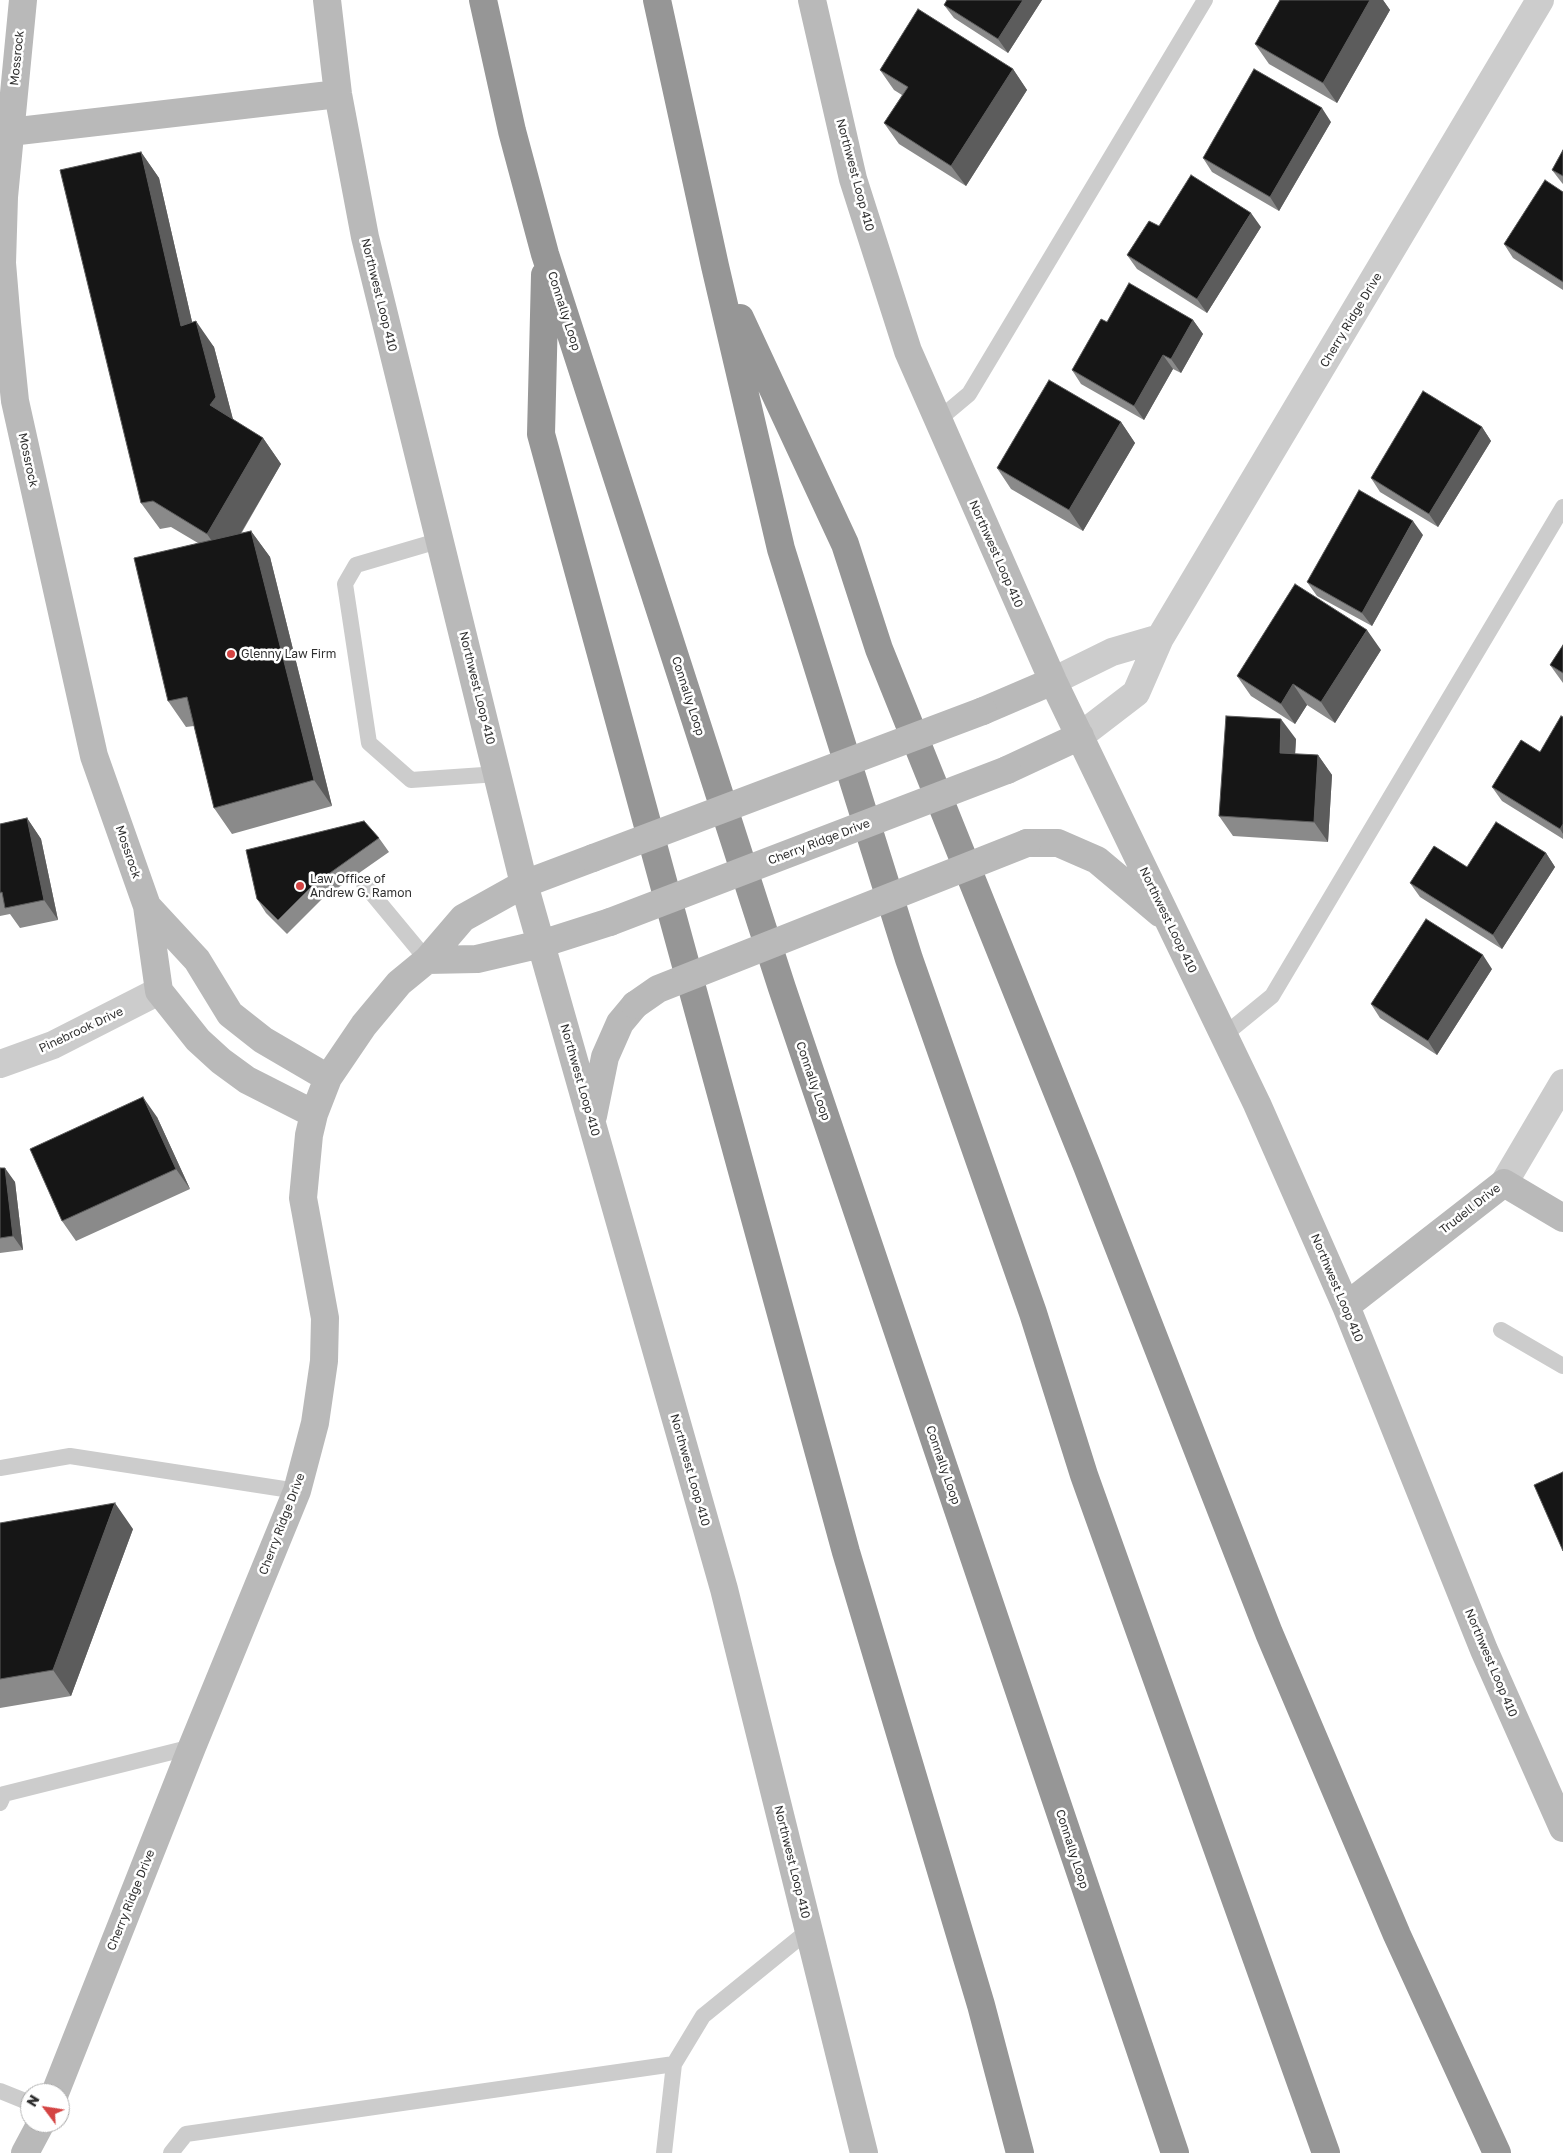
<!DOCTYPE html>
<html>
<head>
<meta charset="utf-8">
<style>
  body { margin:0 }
  #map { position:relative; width:1563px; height:2153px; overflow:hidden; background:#fff; font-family:"Golos Text",sans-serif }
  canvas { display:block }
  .north { position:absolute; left:20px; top:2083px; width:50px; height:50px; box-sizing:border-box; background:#fff; border:1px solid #acacac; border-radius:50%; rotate:301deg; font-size:14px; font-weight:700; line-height:20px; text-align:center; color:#2f2f2f }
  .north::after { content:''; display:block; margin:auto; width:18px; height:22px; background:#d44443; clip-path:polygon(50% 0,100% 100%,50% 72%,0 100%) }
</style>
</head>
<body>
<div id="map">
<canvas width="1563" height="2153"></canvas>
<div class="north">N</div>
</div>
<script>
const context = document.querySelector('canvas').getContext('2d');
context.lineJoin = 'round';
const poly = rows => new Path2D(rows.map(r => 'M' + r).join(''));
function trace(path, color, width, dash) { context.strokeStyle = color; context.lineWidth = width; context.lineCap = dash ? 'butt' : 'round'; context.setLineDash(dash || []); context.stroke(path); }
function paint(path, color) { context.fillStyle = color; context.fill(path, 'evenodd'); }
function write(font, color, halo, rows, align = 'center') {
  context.font = font + ' "Golos Text",sans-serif'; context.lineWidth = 5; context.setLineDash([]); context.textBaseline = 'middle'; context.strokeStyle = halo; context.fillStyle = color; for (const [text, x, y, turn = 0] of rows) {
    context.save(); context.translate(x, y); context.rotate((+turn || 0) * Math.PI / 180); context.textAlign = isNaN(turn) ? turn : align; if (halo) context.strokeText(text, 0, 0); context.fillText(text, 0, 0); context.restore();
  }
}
const lane = poly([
  [938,420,969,394,1205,0],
  [441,540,356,565,345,584,369,743,411,780,498,774],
  [364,884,427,960],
  [1223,1036,1272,996,1563,507],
  [1501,1330,1563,1366],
  [0,1468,70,1456,297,1491],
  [0,1803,4,1794,192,1747],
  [0,2091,30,2103],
  [171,2153,186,2134,674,2064],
  [664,2153,674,2064,703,2016,809,1930]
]);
const street = poly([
  [1053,681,1112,652,1160,638],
  [1080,736,1136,693,1160,638,1540,0],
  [0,1064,53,1045,159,991],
  [1504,1183,1563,1083]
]);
const secondary = poly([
  [23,0,4,197,2,263,7,323,15,401,94,756,147,906,159,991,198,1040,221,1061,247,1080,314,1114],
  [327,0,338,94,365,237,524,884,724,1589,864,2153],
  [812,0,853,179,908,351,1053,681,1257,1104,1346,1306,1484,1650,1563,1828],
  [10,132,338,94],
  [983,711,1053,681],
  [1007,770,1080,736],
  [1027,843,1058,843,1097,860,1160,913],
  [147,906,197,960,230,1014,263,1040,328,1078],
  [427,960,477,959,541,944,610,922],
  [593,1116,605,1057,620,1023,635,1005],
  [1346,1306,1504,1183,1563,1218],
  [55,2093,192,1747,297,1491,315,1423,324,1361,325,1318,303,1198,309,1135,314,1114,328,1078,364,1025,399,983,427,960,463,918,524,884,593,858],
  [25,2153,41,2123]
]);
const highway = poly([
  [483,0,512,131,545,254,782,988,1175,2153],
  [657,0,715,266,781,549,824,687,909,959,1033,1313,1084,1475,1326,2153],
  [545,275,541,434,846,1552,981,2005,1020,2153],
  [740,318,845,544,879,649,1087,1166,1269,1633,1397,1935,1497,2153]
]);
const secondaryBridge = poly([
  [593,858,983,711],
  [610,922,1007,770],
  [635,1005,658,989,1027,843]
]);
const wall = poly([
  [1042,0,1008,53,954,18,944,5],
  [1280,0,1383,0,1390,10,1337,103,1269,64,1255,44],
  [1013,69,1027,90,966,186,899,144,884,123,902,95,894,90,880,70],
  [1331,122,1279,211,1212,172,1203,158],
  [1563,150,1563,184,1562,183,1552,170],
  [141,152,159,178,192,322,214,347,233,420,263,438,281,464,241,534,251,531,270,557,332,806,232,834,214,808,194,726,186,727,168,701,198,543,171,527,160,529,141,503],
  [1563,192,1563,290,1513,258,1504,244],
  [1261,227,1207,313,1137,269,1127,255],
  [1193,320,1203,334,1181,373,1173,369,1144,420,1081,384,1072,370,1107,322],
  [1121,422,1135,443,1083,531,1011,489,997,468],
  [1482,427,1491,441,1438,527,1380,492,1371,478],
  [1423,535,1372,626,1317,596,1307,582],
  [1563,645,1563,683,1550,665],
  [1381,650,1335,723,1307,705,1295,724,1251,696,1237,676],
  [1563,717,1563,839,1502,801,1492,787,1540,752],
  [1296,739,1295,754,1318,755,1332,775,1328,842,1233,836,1219,816],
  [27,818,41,839,58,920,20,928,10,914,0,916,0,824],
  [379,838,389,852,322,899,287,934,266,913,257,899],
  [1546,853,1555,867,1502,949,1420,897,1410,883,1467,867],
  [1492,969,1437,1055,1380,1018,1371,1004],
  [157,1117,190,1189,76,1241,62,1221],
  [0,1168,15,1182,23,1250,0,1253],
  [0,1523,133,1529,71,1696,0,1708]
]);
const shadedWall = poly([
  [1023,0,1042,0,1008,53,998,39],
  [1370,0,1383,0,1390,10,1337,103,1323,83],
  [1013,69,1027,90,966,186,951,166],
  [1322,108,1331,122,1279,211,1270,197],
  [141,152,159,178,199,352,181,326],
  [1251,213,1261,227,1207,313,1197,299],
  [1193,320,1203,334,1181,373,1171,359],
  [196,321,214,347,234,423,210,405],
  [1163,355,1173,369,1144,420,1134,406],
  [1121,422,1135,443,1083,531,1069,510],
  [1482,427,1491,441,1438,527,1429,514],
  [263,438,281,464,225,560,207,534],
  [1413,521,1423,535,1372,626,1362,613],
  [251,531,270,557,332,806,314,780],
  [1367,630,1381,650,1335,723,1321,702],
  [1293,684,1307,705,1295,724,1281,704],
  [1281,719,1296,739,1294,773,1280,753],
  [1318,755,1332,775,1328,842,1314,822],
  [27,818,41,839,58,920,44,900],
  [1563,824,1563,834,1560,829],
  [1546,853,1555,867,1502,949,1493,935],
  [1483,955,1492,969,1437,1055,1428,1041],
  [143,1097,157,1117,190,1189,176,1169],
  [5,1168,15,1182,23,1250,13,1236],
  [115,1503,133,1529,71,1696,53,1670]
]);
const building = poly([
  [947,0,1023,0,998,39,944,5,947,0],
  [1280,0,1370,0,1323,83,1255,44,1280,0],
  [918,9,1013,69,951,166,884,123,908,87,880,70,918,9],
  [1254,69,1322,108,1270,197,1203,158,1254,69],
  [1563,150,1563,176,1552,170,1563,150],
  [141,152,181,326,196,321,216,397,210,405,263,438,207,534,153,501,141,503,60,170,141,152],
  [1191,175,1251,213,1197,299,1127,255,1149,221,1159,226,1191,175],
  [1545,180,1563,192,1563,282,1504,244,1545,180],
  [1129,283,1193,320,1171,359,1163,355,1134,406,1072,370,1101,319,1107,322,1129,283],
  [1049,380,1121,422,1069,510,997,468,1049,380],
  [1423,391,1482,427,1429,514,1371,478,1423,391],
  [1359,490,1413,521,1362,613,1307,582,1359,490],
  [251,531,314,780,214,808,187,697,168,701,134,558,251,531],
  [1295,584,1367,630,1321,702,1293,684,1281,704,1237,676,1295,584],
  [1563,645,1563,673,1550,665,1563,645],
  [1226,716,1281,719,1280,753,1318,755,1314,822,1219,816,1226,716],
  [1561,716,1563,717,1563,824,1560,829,1492,787,1521,740,1540,752,1561,716],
  [27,818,44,900,5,908,2,892,0,893,0,824,27,818],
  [364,821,379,838,313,885,278,920,257,899,246,850,364,821],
  [1496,822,1546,853,1493,935,1410,883,1434,846,1467,867,1496,822],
  [1426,919,1483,955,1428,1041,1371,1004,1426,919],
  [143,1097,176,1169,62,1221,30,1149,143,1097],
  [0,1168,5,1168,13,1236,0,1238,0,1168],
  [1563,1472,1563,1551,1534,1485,1563,1472],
  [115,1503,53,1670,0,1679,0,1523,115,1503]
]);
const markers = [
  [231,654,5,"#d44443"],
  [300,886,5,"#d44443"]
];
const streetNames = [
  ["Mossrock",17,58,-84],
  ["Northwest Loop 410",855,175,75],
  ["Northwest Loop 410",379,295,76],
  ["Connally Loop",564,311,72],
  ["Cherry Ridge Drive",1351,320,-59],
  ["Mossrock",28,460,78],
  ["Northwest Loop 410",996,554,66],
  ["Northwest Loop 410",477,688,76],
  ["Connally Loop",688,696,72],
  ["Cherry Ridge Drive",819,842,-21],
  ["Mossrock",128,852,71],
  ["Northwest Loop 410",1168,920,64],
  ["Pinebrook Drive",81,1030,-25],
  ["Northwest Loop 410",580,1080,74],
  ["Connally Loop",813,1081,71],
  ["Trudell Drive",1470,1209,-38],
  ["Northwest Loop 410",1337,1288,67],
  ["Connally Loop",943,1465,71],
  ["Northwest Loop 410",690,1470,74],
  ["Cherry Ridge Drive",282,1524,-69],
  ["Northwest Loop 410",1491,1663,67],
  ["Connally Loop",1072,1849,72],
  ["Northwest Loop 410",792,1862,76],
  ["Cherry Ridge Drive",131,1900,-68]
];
const poiNames = [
  ["Glenny Law Firm",241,654],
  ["Law Office of",310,879],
  ["Andrew G. Ramon",310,893]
];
trace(lane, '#ccc', 16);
trace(street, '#ccc', 28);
trace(secondary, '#b9b9b9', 28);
trace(highway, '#969696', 28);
trace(secondaryBridge, '#b9b9b9', 28);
paint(wall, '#8a8a8a');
paint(shadedWall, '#5c5c5c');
paint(building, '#161616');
trace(building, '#5c5c5c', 1);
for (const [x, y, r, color] of markers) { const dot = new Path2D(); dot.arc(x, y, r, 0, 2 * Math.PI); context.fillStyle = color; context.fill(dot); trace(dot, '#fff', 2); }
write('12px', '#2f2f2f', '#fff', streetNames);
write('12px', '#2f2f2f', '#fff', poiNames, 'left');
</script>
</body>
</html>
